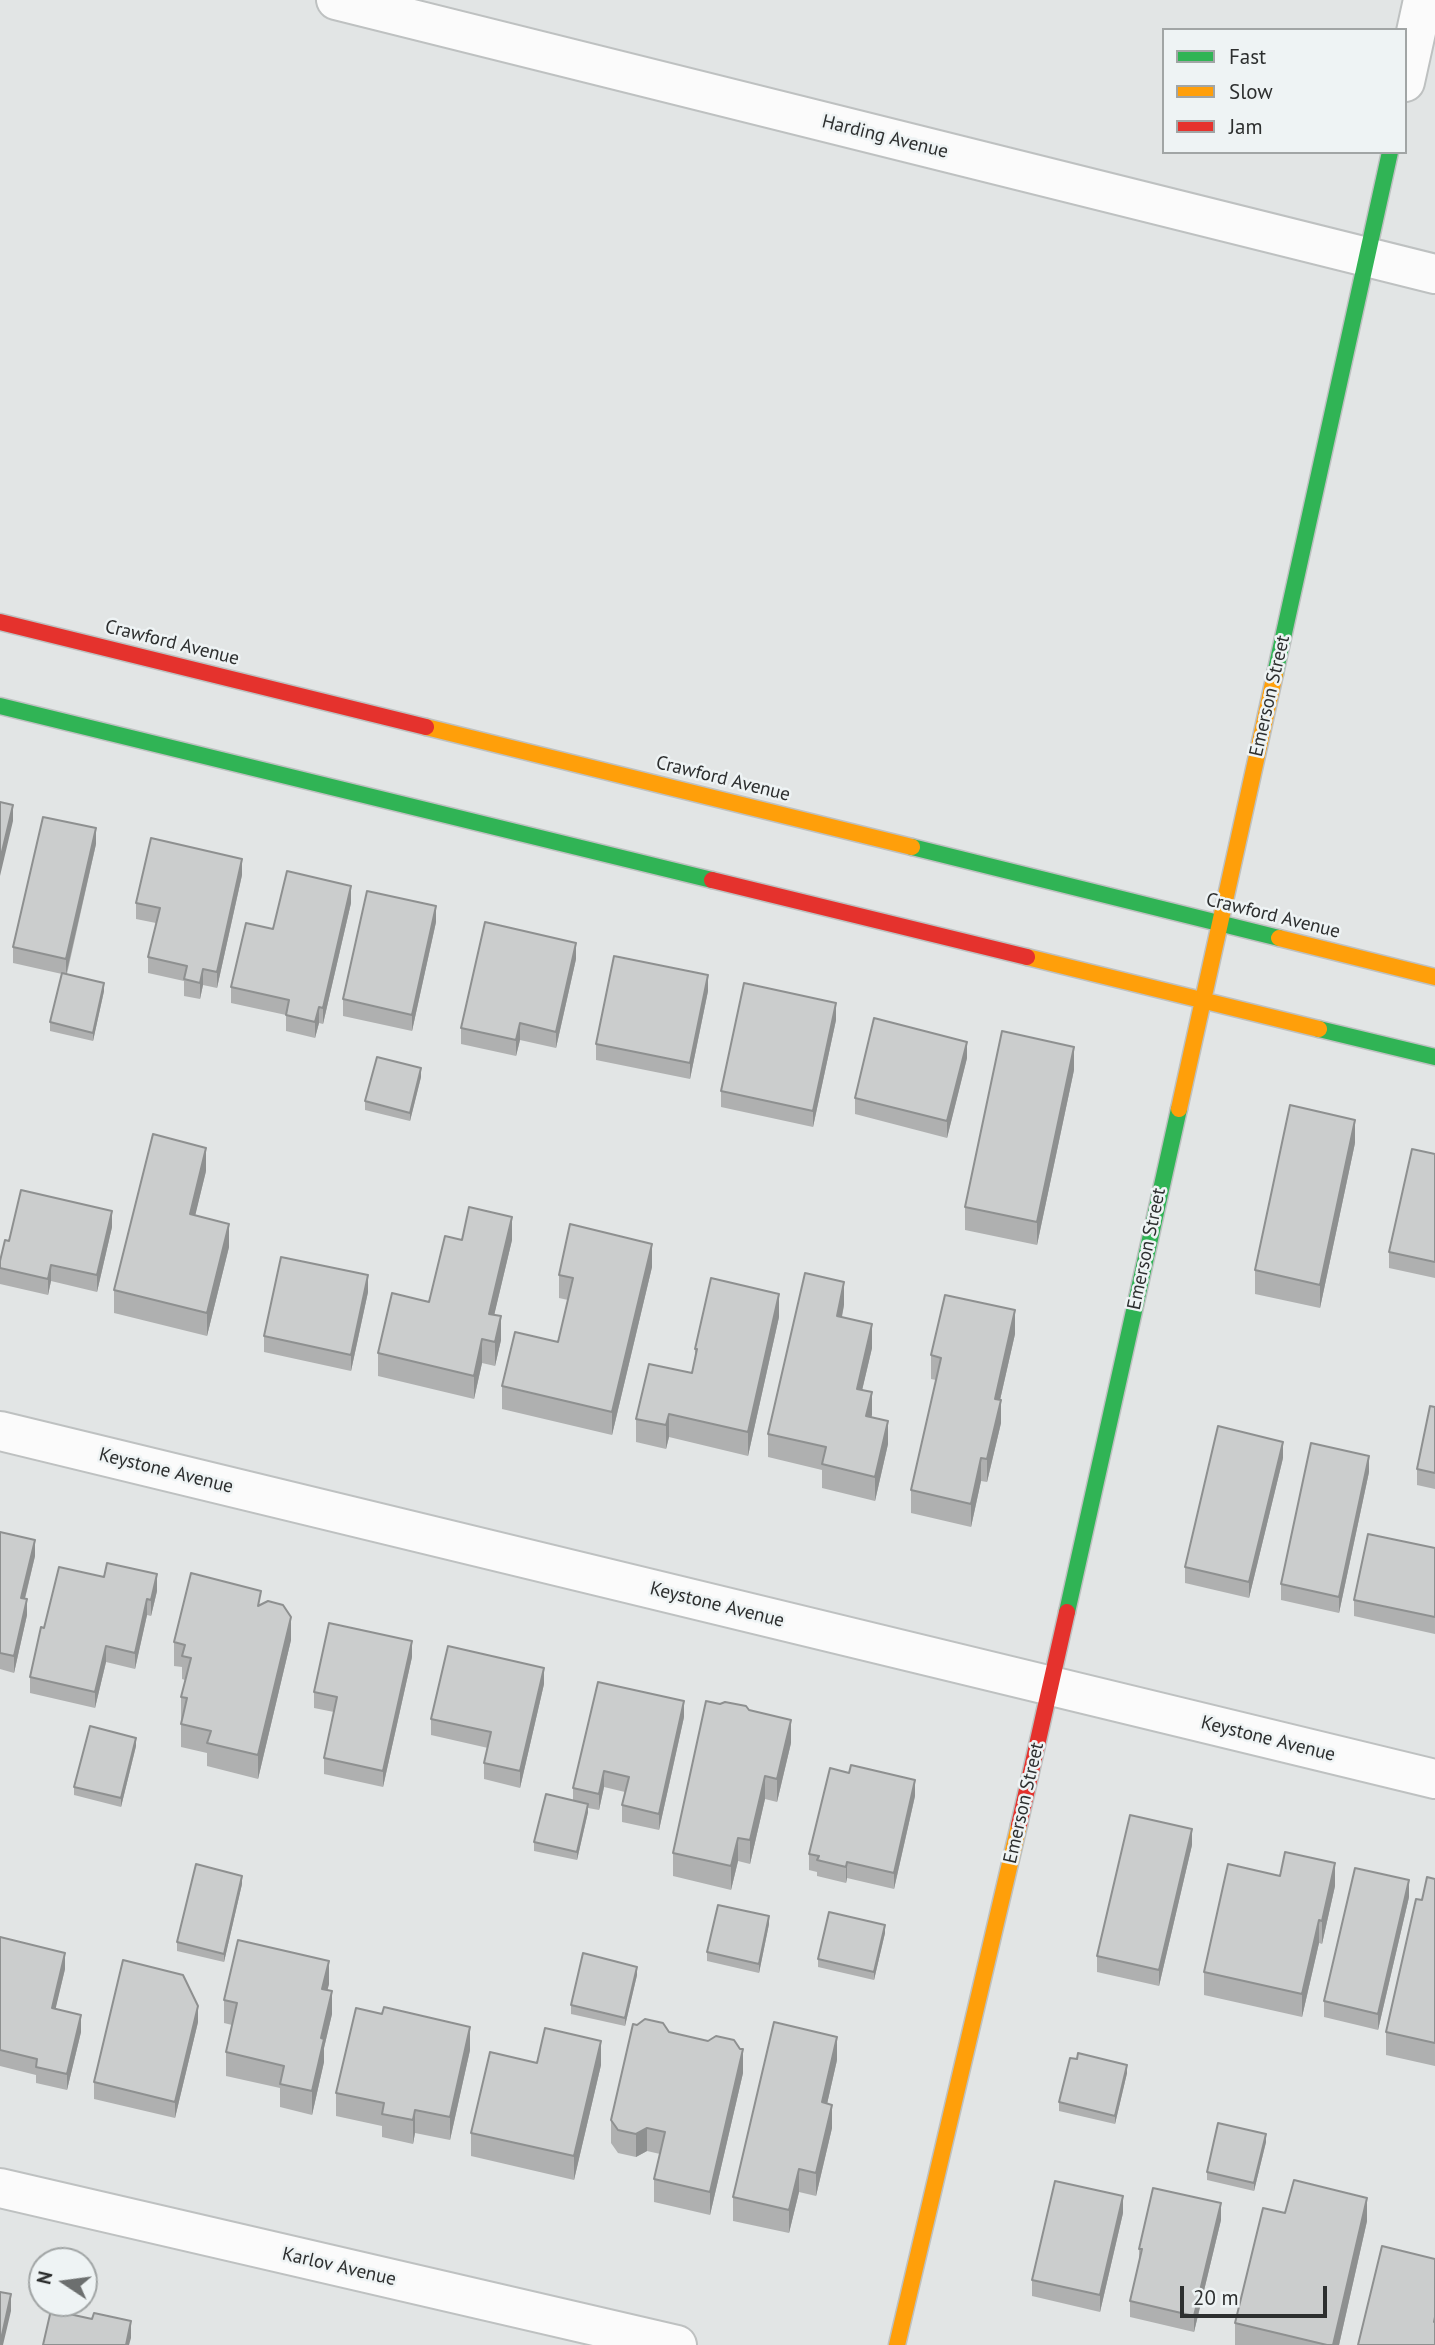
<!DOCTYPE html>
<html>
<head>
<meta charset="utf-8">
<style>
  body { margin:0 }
  #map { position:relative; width:1435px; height:2345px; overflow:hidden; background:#e2e5e5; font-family:"PT Sans",sans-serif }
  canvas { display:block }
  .legend { position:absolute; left:1162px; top:28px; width:245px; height:126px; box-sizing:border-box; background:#eef3f4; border:2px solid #a1a5a5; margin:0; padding:9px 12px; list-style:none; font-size:21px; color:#2d2f2f }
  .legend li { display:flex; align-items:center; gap:14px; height:35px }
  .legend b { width:35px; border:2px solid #a1a5a5 }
  .north { position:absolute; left:28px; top:2247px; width:70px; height:70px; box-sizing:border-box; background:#eef3f4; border:2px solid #a1a5a5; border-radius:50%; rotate:283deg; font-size:19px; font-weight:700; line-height:28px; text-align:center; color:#2d2f2f }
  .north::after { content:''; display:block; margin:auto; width:24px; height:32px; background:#6c6f6f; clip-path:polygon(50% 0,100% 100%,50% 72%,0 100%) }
  .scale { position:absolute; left:1180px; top:2286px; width:147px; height:32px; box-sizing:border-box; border:4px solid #2d2f2f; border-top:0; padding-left:9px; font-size:21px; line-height:24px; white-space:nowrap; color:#2d2f2f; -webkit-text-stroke:5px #eef3f4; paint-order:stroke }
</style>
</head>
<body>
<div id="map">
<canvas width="1435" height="2345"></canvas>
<ul class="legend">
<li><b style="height:9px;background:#30b455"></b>Fast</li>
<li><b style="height:9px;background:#ff9f0a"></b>Slow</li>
<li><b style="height:9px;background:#e5322d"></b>Jam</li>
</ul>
<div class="north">N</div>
<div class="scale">20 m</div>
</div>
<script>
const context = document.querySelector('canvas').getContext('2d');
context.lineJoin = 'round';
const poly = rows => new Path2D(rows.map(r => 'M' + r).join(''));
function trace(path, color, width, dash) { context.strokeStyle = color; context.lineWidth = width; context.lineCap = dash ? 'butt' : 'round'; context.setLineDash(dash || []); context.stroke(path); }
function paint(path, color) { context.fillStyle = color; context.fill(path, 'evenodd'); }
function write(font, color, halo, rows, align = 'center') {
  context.font = font + ' "PT Sans",sans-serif'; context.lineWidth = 5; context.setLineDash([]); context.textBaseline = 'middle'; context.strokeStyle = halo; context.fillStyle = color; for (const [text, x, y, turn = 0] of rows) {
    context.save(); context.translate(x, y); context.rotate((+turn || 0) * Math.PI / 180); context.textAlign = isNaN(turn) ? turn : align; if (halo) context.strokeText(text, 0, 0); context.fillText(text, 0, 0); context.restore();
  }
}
const street = poly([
  [336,0,1435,274],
  [1405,82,1423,0],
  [0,1431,1435,1779],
  [0,2188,677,2345]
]);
const fast = poly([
  [1275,674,1390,152],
  [0,706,712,880],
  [912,847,1279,938],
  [1319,1029,1435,1057],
  [1067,1612,1179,1109]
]);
const slow = poly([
  [426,727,912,847],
  [1279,938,1435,977],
  [1027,957,1319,1029],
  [1179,1109,1275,674],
  [897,2345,1019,1825]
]);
const jam = poly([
  [0,622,426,727],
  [712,880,1027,957],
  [1019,1825,1067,1612]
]);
const wall = poly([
  [96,844,67,974,104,991,93,1041,50,1031,50,1022,62,974,13,963,13,947],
  [242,875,217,988,203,985,200,999,184,996,184,981,148,973,148,957,156,923,136,919,136,903],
  [351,903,323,1024,319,1023,315,1038,286,1031,286,1015,231,1003,231,987,273,929],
  [436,922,412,1031,343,1016,343,999],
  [576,959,556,1048,520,1040,516,1056,461,1044,461,1028],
  [708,991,690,1079,596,1060,596,1044],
  [836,1020,813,1127,721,1107,721,1091],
  [967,1058,947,1138,855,1114,855,1098],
  [1074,1070,1037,1245,965,1230,965,1207],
  [421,1077,410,1121,365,1110,365,1101],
  [1355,1143,1320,1308,1255,1294,1255,1270],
  [1435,1154,1435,1278,1389,1268,1389,1252],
  [206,1171,195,1215,229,1247,207,1336,114,1313,114,1290],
  [112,1227,97,1292,51,1281,48,1295,0,1284,0,1261,9,1241],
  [462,1240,512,1240,494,1315,501,1340,495,1366,482,1363,474,1399,378,1376,378,1353,429,1302],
  [652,1267,612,1435,502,1409,502,1386,558,1342,568,1300,559,1298,559,1275],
  [368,1292,351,1371,264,1352,264,1336],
  [844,1305,842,1317,872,1348,862,1390,871,1417,888,1444,875,1501,822,1488,822,1470,768,1457,768,1434],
  [779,1317,748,1456,669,1437,666,1449,636,1442,636,1419,692,1373,695,1360,695,1349],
  [1015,1334,1000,1400,1001,1423,987,1482,981,1481,971,1527,911,1513,911,1490,936,1380,931,1379,931,1355],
  [1435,1407,1435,1489,1417,1485,1417,1469],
  [1283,1458,1249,1598,1185,1583,1185,1567],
  [1369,1472,1339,1613,1281,1600,1281,1584],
  [0,1532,35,1556,25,1599,27,1615,14,1673,0,1669],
  [1435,1548,1435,1634,1354,1616,1354,1600],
  [157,1591,151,1616,147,1615,135,1669,106,1662,95,1708,30,1693,30,1677],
  [261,1604,291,1640,258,1779,207,1766,207,1753,181,1747,181,1697,185,1680,182,1679,182,1667,174,1666,174,1642],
  [412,1657,383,1787,324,1774,324,1758,334,1712,314,1708,314,1692],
  [544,1684,520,1788,484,1779,484,1763,488,1748,431,1735,431,1719],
  [684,1717,659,1830,622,1822,622,1805,625,1792,604,1787,599,1810,588,1808,588,1812,577,1860,534,1851,534,1842,573,1800,573,1788],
  [791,1743,777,1802,765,1799,750,1864,738,1861,731,1890,673,1876,673,1853],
  [136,1746,121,1807,74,1795,74,1787],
  [915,1796,894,1889,847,1878,846,1883,817,1876,817,1872,809,1870,809,1854],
  [1192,1845,1159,1986,1097,1972,1097,1956],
  [1280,1876,1335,1886,1322,1944,1319,1943,1302,2017,1204,1995,1204,1972],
  [1435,1879,1435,2066,1386,2055,1386,2032],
  [242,1884,224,1962,177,1951,177,1942],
  [1409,1897,1378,2030,1324,2017,1324,2001],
  [769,1924,759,1973,707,1961,707,1952],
  [885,1933,874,1980,818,1967,818,1959],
  [0,1937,65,1969,55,2009,81,2032,67,2090,36,2083,36,2075,0,2066],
  [637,1975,625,2026,571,2014,571,2005],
  [329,1984,327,1990,332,2014,324,2048,324,2062,312,2115,280,2107,280,2088,226,2076,226,2052,232,2025,224,2023,224,2000],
  [198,2022,175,2118,94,2099,94,2082],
  [669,2032,743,2073,710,2215,654,2202,654,2179,660,2154,647,2151,636,2157,618,2153,611,2143,611,2120],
  [470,2050,450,2140,415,2133,413,2144,382,2137,382,2126,336,2116,336,2093],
  [1077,2059,1127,2073,1115,2124,1059,2111,1059,2102],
  [837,2060,827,2104,832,2128,816,2196,799,2192,789,2233,733,2221,733,2197],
  [537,2063,601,2065,574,2180,471,2156,471,2133],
  [1266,2142,1254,2191,1207,2180,1207,2172],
  [1123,2213,1100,2312,1032,2296,1032,2280],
  [1285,2213,1367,2221,1339,2345,1235,2345,1235,2323],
  [1221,2220,1194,2332,1130,2317,1130,2301,1139,2263,1139,2249]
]);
const shadedWall = poly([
  [13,805,13,821,0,876,0,860],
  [96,828,96,844,66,975,66,959],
  [242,859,242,875,217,988,217,972],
  [351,886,351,903,323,1024,323,1008],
  [436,906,436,922,412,1031,412,1015],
  [576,943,576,959,556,1048,556,1032],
  [203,969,203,985,200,999,200,983],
  [708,975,708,991,690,1079,690,1063],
  [104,983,104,991,93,1041,93,1033],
  [836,1003,836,1020,813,1127,813,1111],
  [319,1007,319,1023,315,1038,315,1022],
  [520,1023,520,1040,516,1056,516,1040],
  [967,1042,967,1058,947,1138,947,1121],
  [1074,1047,1074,1070,1037,1245,1037,1222],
  [421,1068,421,1077,410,1121,410,1113],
  [1355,1120,1355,1143,1320,1308,1320,1285],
  [206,1148,206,1171,190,1237,190,1214],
  [112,1211,112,1227,97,1292,97,1275],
  [512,1217,512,1240,489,1337,489,1314],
  [229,1224,229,1247,207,1336,207,1313],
  [652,1244,652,1267,612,1435,612,1412],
  [51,1265,51,1281,48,1295,48,1279],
  [368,1275,368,1292,351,1371,351,1355],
  [844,1282,844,1305,837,1340,837,1316],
  [779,1294,779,1317,748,1456,748,1432],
  [1015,1310,1015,1334,995,1422,995,1399],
  [501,1316,501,1340,495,1366,495,1342],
  [872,1324,872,1348,857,1412,857,1389],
  [482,1339,482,1363,474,1399,474,1376],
  [872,1392,872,1415,866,1439,866,1416],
  [1001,1400,1001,1423,987,1482,987,1459],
  [669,1414,669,1437,666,1449,666,1425],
  [888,1421,888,1444,875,1501,875,1477],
  [1283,1442,1283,1458,1249,1598,1249,1582],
  [1369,1456,1369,1472,1339,1613,1339,1597],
  [981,1458,981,1481,971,1527,971,1504],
  [35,1540,35,1556,21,1614,21,1598],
  [157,1574,157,1591,151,1616,151,1600],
  [27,1599,27,1615,14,1673,14,1656],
  [147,1599,147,1615,135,1669,135,1653],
  [291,1617,291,1640,258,1779,258,1755],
  [412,1641,412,1657,383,1787,383,1771],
  [106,1646,106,1662,95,1708,95,1692],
  [544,1668,544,1684,520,1788,520,1771],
  [684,1701,684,1717,659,1830,659,1814],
  [791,1720,791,1743,777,1802,777,1779],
  [136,1738,136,1746,121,1807,121,1798],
  [604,1771,604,1787,599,1810,599,1794],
  [765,1776,765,1799,750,1864,750,1840],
  [915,1780,915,1796,894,1889,894,1873],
  [588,1804,588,1812,577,1860,577,1852],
  [1192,1829,1192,1845,1159,1986,1159,1970],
  [738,1838,738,1861,731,1890,731,1866],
  [847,1862,847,1878,846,1883,846,1867],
  [1335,1863,1335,1886,1322,1944,1322,1921],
  [242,1876,242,1884,224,1962,224,1954],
  [1409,1880,1409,1897,1378,2030,1378,2014],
  [769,1916,769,1924,759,1973,759,1964],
  [1319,1920,1319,1943,1302,2017,1302,1994],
  [885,1925,885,1933,874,1980,874,1972],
  [65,1953,65,1969,52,2024,52,2008],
  [329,1961,329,1984,322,2012,322,1989],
  [637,1967,637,1975,625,2026,625,2018],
  [332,1991,332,2014,324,2048,324,2062,312,2115,312,2091,321,2038],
  [198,2006,198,2022,175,2118,175,2102],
  [81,2015,81,2032,67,2090,67,2074],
  [470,2027,470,2050,450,2140,450,2117],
  [837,2037,837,2060,822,2126,822,2102],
  [601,2041,601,2065,574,2180,574,2156],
  [743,2049,743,2073,710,2215,710,2192],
  [1127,2065,1127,2073,1115,2124,1115,2116],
  [832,2105,832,2128,816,2196,816,2173],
  [415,2110,415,2133,413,2144,413,2120],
  [647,2128,647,2151,636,2157,636,2134],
  [1266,2134,1266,2142,1254,2191,1254,2183],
  [799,2169,799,2192,789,2233,789,2210],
  [1123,2196,1123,2213,1100,2312,1100,2295],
  [1367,2198,1367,2221,1339,2345,1333,2345],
  [1221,2203,1221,2220,1194,2332,1194,2316],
  [11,2294,11,2311,3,2345,0,2345],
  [131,2321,131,2338,129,2345,126,2345]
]);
const building = poly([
  [0,802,13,805,0,860,0,802],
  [43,817,96,828,66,959,13,947,43,817],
  [151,838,242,859,217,972,203,969,200,983,184,979,187,966,148,957,160,908,136,903,151,838],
  [287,871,351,886,323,1008,319,1007,315,1022,286,1015,289,1000,231,987,246,923,273,929,287,871],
  [367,891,436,906,412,1015,343,999,367,891],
  [485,922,576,943,556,1032,520,1023,516,1040,461,1028,485,922],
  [614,956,708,975,690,1063,596,1044,614,956],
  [62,973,104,983,93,1033,50,1022,62,973],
  [744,983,836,1003,813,1111,721,1091,744,983],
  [874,1018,967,1042,947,1121,855,1098,874,1018],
  [1002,1031,1074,1047,1037,1222,965,1207,1002,1031],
  [377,1057,421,1068,410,1113,365,1101,377,1057],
  [1290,1105,1355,1120,1320,1285,1255,1270,1290,1105],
  [153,1134,206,1148,190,1214,229,1224,207,1313,114,1290,153,1134],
  [1412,1149,1435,1154,1435,1262,1389,1252,1412,1149],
  [21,1190,112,1211,97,1275,51,1265,48,1279,0,1268,0,1261,5,1240,9,1241,21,1190],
  [469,1207,512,1217,489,1314,501,1316,495,1342,482,1339,474,1376,378,1353,392,1293,429,1302,445,1236,462,1240,469,1207],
  [570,1224,652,1244,612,1412,502,1386,515,1332,558,1342,573,1278,559,1275,570,1224],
  [281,1257,368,1275,351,1355,264,1336,281,1257],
  [805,1273,844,1282,837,1316,872,1324,857,1389,872,1392,866,1416,888,1421,875,1477,822,1464,826,1447,768,1434,805,1273],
  [711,1278,779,1294,748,1432,669,1414,666,1425,636,1419,649,1364,692,1373,697,1349,695,1349,711,1278],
  [945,1295,1015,1310,995,1399,1001,1400,987,1459,981,1458,971,1504,911,1490,941,1358,931,1355,945,1295],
  [1430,1406,1435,1407,1435,1473,1417,1469,1430,1406],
  [1218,1426,1283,1442,1249,1582,1185,1567,1218,1426],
  [1311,1443,1369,1456,1339,1597,1281,1584,1311,1443],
  [0,1532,35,1540,21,1598,27,1599,14,1656,0,1653,0,1532],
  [1368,1534,1435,1548,1435,1617,1354,1600,1368,1534],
  [107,1563,157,1574,151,1600,147,1599,135,1653,106,1646,95,1692,30,1677,41,1627,44,1628,59,1567,104,1577,107,1563],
  [191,1573,261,1591,258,1606,268,1601,283,1605,291,1617,258,1755,207,1743,211,1731,181,1724,187,1698,181,1697,191,1658,182,1656,185,1645,174,1642,191,1573],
  [329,1623,412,1641,383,1771,324,1758,337,1697,314,1692,329,1623],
  [448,1646,544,1668,520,1771,484,1763,491,1732,431,1719,448,1646],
  [598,1682,684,1701,659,1814,622,1805,629,1777,604,1771,599,1794,573,1788,598,1682],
  [706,1701,720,1704,725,1702,746,1706,749,1710,791,1720,777,1779,765,1776,750,1840,738,1838,731,1866,673,1853,706,1701],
  [90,1726,136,1738,121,1798,74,1787,90,1726],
  [851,1765,915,1780,894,1873,847,1862,846,1867,817,1860,819,1856,809,1854,830,1768,849,1773,851,1765],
  [546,1794,588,1804,577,1852,534,1842,546,1794],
  [1130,1815,1192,1829,1159,1970,1097,1956,1130,1815],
  [1285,1852,1335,1863,1322,1921,1319,1920,1302,1994,1204,1972,1228,1864,1280,1876,1285,1852],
  [196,1864,242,1876,224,1954,177,1942,196,1864],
  [1355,1868,1409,1880,1378,2014,1324,2001,1355,1868],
  [1427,1877,1435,1879,1435,2043,1386,2032,1416,1899,1422,1900,1427,1877],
  [718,1905,769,1916,759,1964,707,1952,718,1905],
  [829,1912,885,1925,874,1972,818,1959,829,1912],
  [0,1937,65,1953,52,2008,81,2015,67,2074,36,2067,37,2059,0,2050,0,1937],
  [238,1940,329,1961,322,1989,332,1991,321,2038,324,2039,312,2091,280,2084,284,2066,226,2052,237,2003,224,2000,238,1940],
  [583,1953,637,1967,625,2018,571,2005,583,1953],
  [123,1960,183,1975,198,2006,175,2102,94,2082,123,1960],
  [384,2007,470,2027,450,2117,415,2110,413,2120,382,2114,384,2103,336,2093,356,2008,382,2014,384,2007],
  [645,2019,663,2023,669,2032,708,2041,716,2036,734,2040,740,2049,743,2049,710,2192,654,2179,665,2132,647,2128,636,2134,618,2130,611,2120,633,2024,637,2025,645,2019],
  [774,2022,837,2037,822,2102,832,2105,816,2173,799,2169,789,2210,733,2197,774,2022],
  [545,2028,601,2041,574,2156,471,2133,490,2052,537,2063,545,2028],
  [1078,2053,1127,2065,1115,2116,1059,2102,1070,2058,1077,2059,1078,2053],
  [1218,2123,1266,2134,1254,2183,1207,2172,1218,2123],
  [1294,2180,1367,2198,1333,2345,1327,2345,1235,2323,1263,2208,1285,2213,1294,2180],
  [1055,2181,1123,2196,1100,2295,1032,2280,1055,2181],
  [1153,2188,1221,2203,1194,2316,1130,2301,1142,2249,1139,2249,1153,2188],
  [1382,2246,1435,2259,1435,2317,1434,2322,1435,2322,1435,2345,1358,2345,1382,2246],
  [0,2292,11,2294,0,2344,0,2292],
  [51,2310,92,2319,94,2313,131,2321,126,2345,43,2345,51,2310]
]);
const streetNames = [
  ["Harding Avenue",885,137,14],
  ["Crawford Avenue",172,643,14],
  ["Emerson Street",1270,696,-77],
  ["Crawford Avenue",723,779,14],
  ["Crawford Avenue",1273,916,14],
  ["Emerson Street",1147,1249,-78],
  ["Keystone Avenue",166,1471,14],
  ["Keystone Avenue",717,1605,14],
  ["Keystone Avenue",1268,1739,14],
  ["Emerson Street",1024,1803,-77],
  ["Karlov Avenue",339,2267,13]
];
trace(street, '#bec1c1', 42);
trace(fast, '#bec1c1', 19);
trace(slow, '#bec1c1', 19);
trace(jam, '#bec1c1', 19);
trace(street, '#fbfbfb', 38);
trace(fast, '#30b455', 16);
trace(slow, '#ff9f0a', 16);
trace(jam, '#e5322d', 16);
paint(wall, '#afb0b0');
paint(shadedWall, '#8e9090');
paint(building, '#cbcdcd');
trace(building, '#8e9090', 2);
write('19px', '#2d2f2f', '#eef3f4', streetNames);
</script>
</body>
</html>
